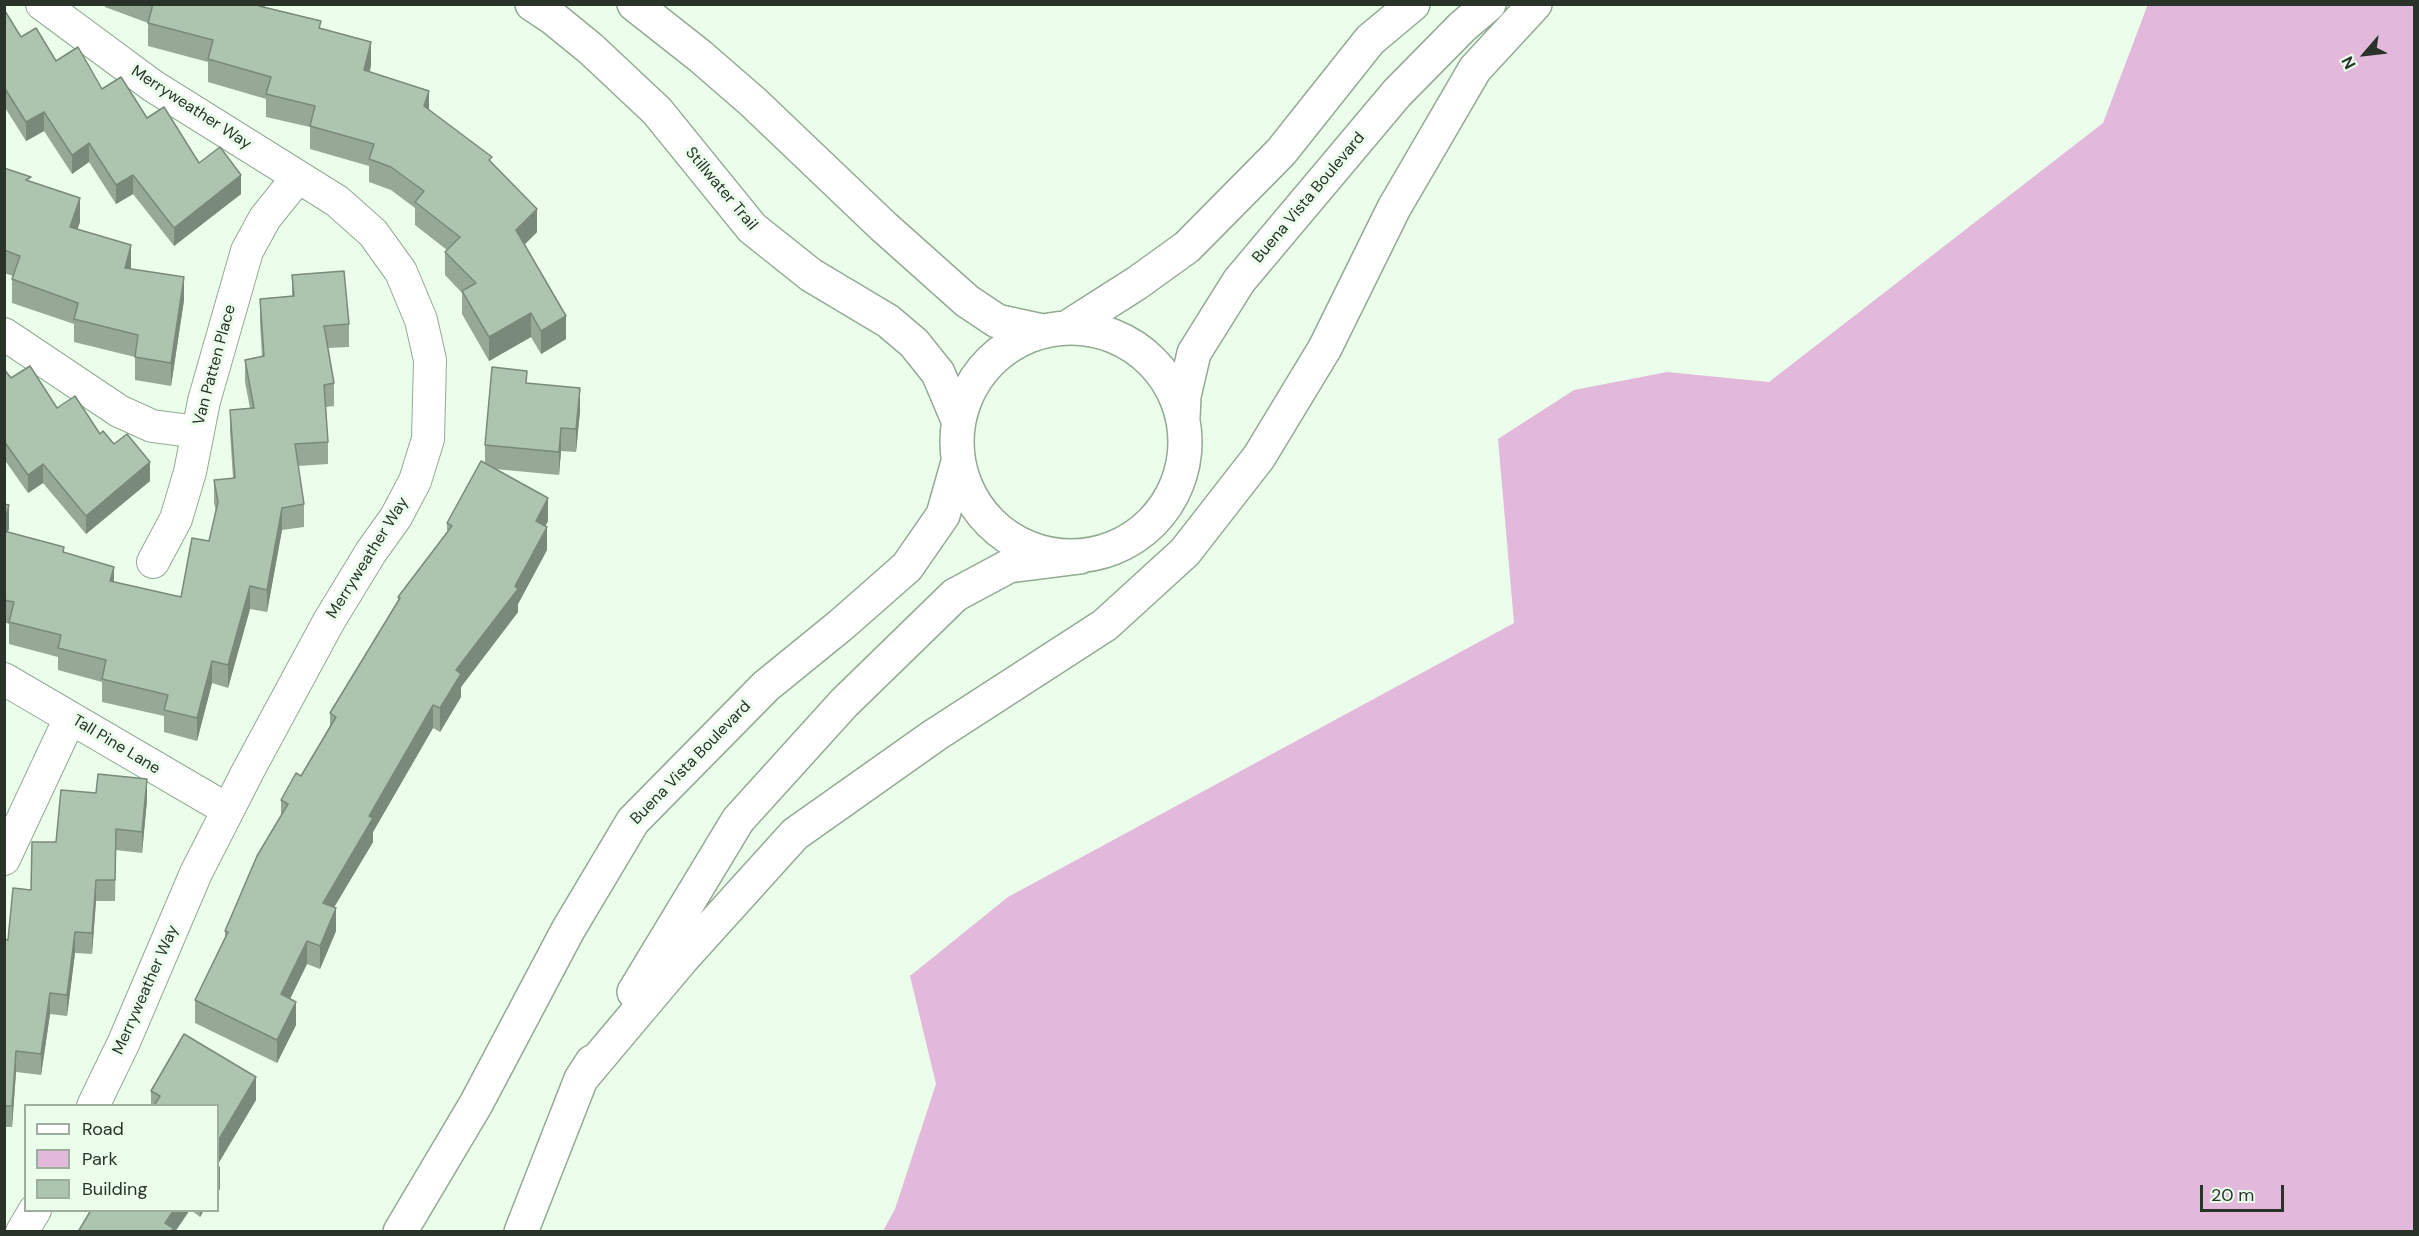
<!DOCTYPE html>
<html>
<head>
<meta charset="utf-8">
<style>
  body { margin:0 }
  #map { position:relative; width:2419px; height:1236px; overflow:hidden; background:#eafeeb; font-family:"DM Sans",sans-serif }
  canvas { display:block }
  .frame { position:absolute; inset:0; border:6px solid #2a332a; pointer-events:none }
  .legend { position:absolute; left:24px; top:1104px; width:195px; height:108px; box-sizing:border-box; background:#eafeeb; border:2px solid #9dad9e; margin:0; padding:8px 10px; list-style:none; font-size:18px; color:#2a332a }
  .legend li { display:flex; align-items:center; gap:12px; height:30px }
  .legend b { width:30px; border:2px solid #9dad9e }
  .north { position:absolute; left:2335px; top:24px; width:60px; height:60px; -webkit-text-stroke:4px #eafeeb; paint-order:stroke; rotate:242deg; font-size:16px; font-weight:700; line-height:24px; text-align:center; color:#2a332a }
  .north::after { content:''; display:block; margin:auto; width:21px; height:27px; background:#2a332a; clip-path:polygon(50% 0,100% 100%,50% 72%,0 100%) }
  .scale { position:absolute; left:2200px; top:1185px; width:84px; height:27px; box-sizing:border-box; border:3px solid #2a332a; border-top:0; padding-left:8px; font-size:18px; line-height:21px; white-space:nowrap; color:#2a332a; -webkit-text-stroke:4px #eafeeb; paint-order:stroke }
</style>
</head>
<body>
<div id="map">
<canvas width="2419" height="1236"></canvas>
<div class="frame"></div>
<ul class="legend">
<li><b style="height:8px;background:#fff"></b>Road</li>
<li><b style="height:16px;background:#e2b8db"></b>Park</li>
<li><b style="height:16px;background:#adc5ae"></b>Building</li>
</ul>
<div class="north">N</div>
<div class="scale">20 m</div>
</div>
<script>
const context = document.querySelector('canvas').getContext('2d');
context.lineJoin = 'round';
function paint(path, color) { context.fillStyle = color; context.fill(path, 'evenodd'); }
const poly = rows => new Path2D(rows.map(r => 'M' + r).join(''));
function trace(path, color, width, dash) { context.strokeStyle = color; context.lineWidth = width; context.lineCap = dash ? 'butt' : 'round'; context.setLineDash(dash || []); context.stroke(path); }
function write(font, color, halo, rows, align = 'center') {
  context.font = font + ' "DM Sans",sans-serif'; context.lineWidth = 6; context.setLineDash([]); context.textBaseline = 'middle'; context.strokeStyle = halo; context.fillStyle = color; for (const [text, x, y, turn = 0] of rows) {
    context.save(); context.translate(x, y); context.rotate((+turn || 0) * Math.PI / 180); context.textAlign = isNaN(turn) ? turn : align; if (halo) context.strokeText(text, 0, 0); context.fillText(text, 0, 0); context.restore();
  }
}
const green = poly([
  [2148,4,2414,5,2414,1231,883,1231,895,1209,936,1084,910,976,1008,897,1514,623,1498,439,1574,390,1667,372,1769,382,2103,123]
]);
const street = poly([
  [42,4,153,86,337,201,373,233,401,272,421,320,430,360,428,439,415,481,396,517,371,552,329,621,248,771,196,873,124,1042,93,1106],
  [4,334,119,411,152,426,198,432],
  [153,562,176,519,190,472,204,401,247,251,265,218,298,177],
  [4,679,228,810],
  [4,859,70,718],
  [22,1232,35,1210]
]);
const secondary = poly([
  [532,4,553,18,591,49,657,111,752,228,811,275,888,321,914,343,938,373,958,420],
  [634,4,700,56,753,102,883,226,967,301,997,321,1043,331],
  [1068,327,1137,283,1187,247,1281,152,1370,40,1413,4],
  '957 442a114 114 0 1 1 228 0a114 114 0 1 1-228 0Z',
  [1183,417,1184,396,1194,353,1239,281,1397,93,1462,27,1489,4],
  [634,992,738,820,844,703,955,595,1009,566,1080,557],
  [581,1079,682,959,795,834,935,735,1105,625,1185,552,1259,457,1325,348,1394,208,1475,69,1535,4],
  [400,1232,476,1104,568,930,633,821,766,686,841,625,907,567,943,515,958,462],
  [521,1232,581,1079,592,1062]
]);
const wall = poly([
  [105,4,265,4,265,7,321,28,371,65,370,72,429,110,492,163,537,232,525,244,566,339,541,354,531,337,489,361,462,314,462,293,445,275,445,252,447,250,415,225,415,208,391,190,369,182,369,166,310,149,310,127,266,117,266,99,208,82,208,62,148,46,148,23,105,7],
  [4,12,21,37,56,61,102,89,147,118,199,163,241,194,174,246,133,194,116,204,89,162,72,174,44,131,26,141,4,106],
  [4,168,31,182,80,222,77,229,131,269,184,300,171,386,135,380,135,357,74,342,74,324,12,303,12,279,13,276,4,273],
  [292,275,349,324,349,347,328,348,334,383,334,406,326,407,328,442,328,464,298,466,304,504,304,527,282,530,267,612,250,609,228,688,212,683,197,741,164,732,164,716,102,702,102,682,58,670,58,657,9,644,9,624,4,622,4,504,9,528,8,532,64,553,114,582,181,597,209,541,216,511,214,503,214,480,233,478,230,432,230,410,250,408,245,382,245,360,262,357,260,322,260,299,292,296],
  [4,369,11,378,57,408,100,434,114,444,150,481,86,534,43,483,28,493,4,459],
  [527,383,580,411,576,452,561,451,559,475,495,469,548,521,545,526,547,550,518,604,518,612,461,687,461,697,440,732,433,728,373,832,373,842,334,907,336,931,320,969,307,964,290,999,296,1025,277,1063,195,1023,195,1000,225,937,225,931,281,816,281,800,301,776,330,726,330,713,398,602,398,597,447,532,447,523,485,464,485,445],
  [147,800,142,853,116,850,115,901,96,901,92,954,75,953,67,1016,50,1014,41,1075,16,1072,12,1127,4,1127,4,939,8,940,31,890,56,842],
  [151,1091,256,1100,218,1164,220,1189,218,1192,218,1106,151,1106],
  [191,1210,204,1210,200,1217]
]);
const shadedWall = poly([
  [371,42,371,65,364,93,364,70],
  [429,91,429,114,424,106],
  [44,112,44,131,26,141,26,122],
  [89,143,89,162,72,174,72,155],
  [133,175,133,194,116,204,116,185],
  [241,175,241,194,174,246,174,228],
  [80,198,80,222,70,251,70,227],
  [537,209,537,232,516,253,516,230],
  [131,245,131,268,125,291,125,268],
  [184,277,184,300,171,386,171,363],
  [531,313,531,337,489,361,489,337],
  [566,316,566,339,541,354,541,331],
  [580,388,580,411,576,452,576,429],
  [561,428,561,451,559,475,559,452],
  [150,462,150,481,86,534,86,516],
  [43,464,43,483,28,493,28,475],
  [548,498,548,521,536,544,536,521],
  [9,505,9,528,4,544,4,522],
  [282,508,282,530,267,612,267,590],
  [547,527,547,550,518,604,518,612,461,687,461,697,440,732,440,708,456,670,515,586],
  [114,567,114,589,110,581],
  [250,586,250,609,228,688,228,665],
  [212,661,212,683,197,741,197,718],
  [433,705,433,728,373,832,373,842,323,926,323,903,369,816],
  [147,779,147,800,142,853,142,832],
  [96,880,96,901,92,954,92,933],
  [336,908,336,931,320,969,320,946],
  [75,932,75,953,67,1016,67,995],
  [307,941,307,964,281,1017,281,994],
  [50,993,50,1014,41,1075,41,1054],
  [296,1002,296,1025,277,1063,277,1040],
  [16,1051,16,1072,12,1127,12,1106],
  [256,1077,256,1100,218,1164,218,1141],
  [220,1166,220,1189,218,1192,218,1169],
  [174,1210,190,1210,175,1232,165,1232,165,1223],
  [200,1210,204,1210,200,1217]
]);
const building = poly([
  [153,4,259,4,259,6,321,21,319,28,371,42,364,70,429,91,424,106,492,157,489,160,537,209,516,230,566,316,541,331,531,313,489,337,462,291,476,283,445,252,460,237,415,202,424,191,391,167,369,159,374,144,310,126,315,106,266,94,271,77,208,59,213,40,148,23,153,4],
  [5,11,21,37,36,28,56,61,78,47,102,89,121,77,147,118,164,107,199,163,220,147,241,175,174,228,133,175,116,185,89,143,72,155,44,112,26,122,4,87,4,12,5,11],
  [4,168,31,177,26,180,80,198,70,227,131,245,125,268,184,277,171,363,135,357,138,335,74,319,78,303,12,279,20,256,4,250,4,168],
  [344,271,349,324,324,326,334,383,324,385,328,442,295,444,304,504,282,508,267,590,250,586,228,665,212,661,197,718,164,710,168,695,102,679,106,660,58,648,61,635,9,622,14,602,4,600,4,531,64,547,63,552,114,567,110,581,181,597,192,538,209,541,218,502,214,480,235,478,230,410,254,408,245,360,264,356,260,299,294,296,292,275,344,271],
  [30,366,57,408,75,396,100,434,103,431,114,444,127,434,150,462,86,516,43,464,28,475,4,441,4,369,11,378,30,366],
  [492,367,527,371,526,383,580,388,576,429,561,428,559,452,485,445,492,367],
  [481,461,548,498,536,521,547,527,515,586,518,589,456,670,461,674,440,708,433,705,369,816,373,818,323,903,336,908,320,946,307,941,281,994,296,1002,277,1040,195,1000,228,932,225,931,257,856,288,804,281,800,296,773,301,776,336,717,330,713,400,598,398,597,452,526,447,523,481,461],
  [4,504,9,505,4,522,4,504],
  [98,774,147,779,142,832,116,829,115,880,96,880,92,933,75,932,67,995,50,993,41,1054,16,1051,12,1106,4,1106,4,939,8,940,13,888,31,890,32,842,56,842,61,790,96,793,98,774],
  [184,1034,256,1077,218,1141,218,1106,154,1106,160,1096,151,1091,184,1034],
  [91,1210,174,1210,165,1223,173,1228,171,1232,78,1232,91,1210]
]);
const streetNames = [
  ["Merryweather Way",191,108,33],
  ["Stillwater Trail",721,189,50],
  ["Buena Vista Boulevard",1309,198,-50],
  ["Van Patten Place",215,365,-75],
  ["Merryweather Way",368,558,-58],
  ["Tall Pine Lane",116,745,31],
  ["Buena Vista Boulevard",691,763,-46],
  ["Merryweather Way",146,990,-66]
];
paint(green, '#e2b8db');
trace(street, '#93aa94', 34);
trace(secondary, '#93aa94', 36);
trace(street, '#fff', 32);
trace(secondary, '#fff', 33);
paint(wall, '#95a996');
paint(shadedWall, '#798a7a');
paint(building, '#adc5ae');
trace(building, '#798a7a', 1.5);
write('16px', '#2a332a', '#eafeeb', streetNames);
</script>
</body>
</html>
